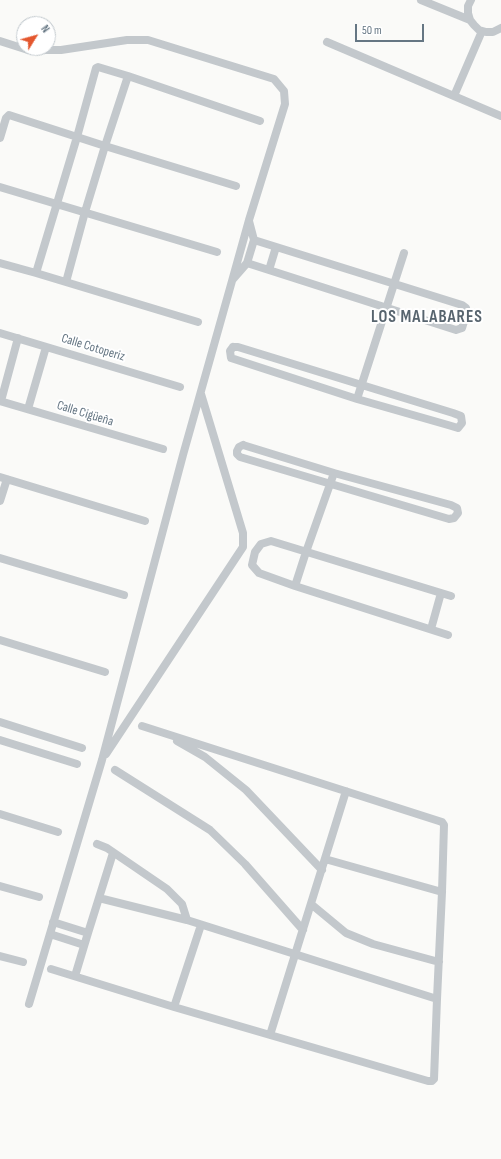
<!DOCTYPE html>
<html>
<head>
<meta charset="utf-8">
<style>
  body { margin:0 }
  #map { position:relative; width:501px; height:1159px; overflow:hidden; background:#fafaf8; font-family:"Sofia Sans Condensed",sans-serif }
  canvas { display:block }
  .north { position:absolute; left:16px; top:16px; width:40px; height:40px; box-sizing:border-box; background:#fff; border:1px solid #c1c8cd; border-radius:50%; rotate:53deg; font-size:11px; font-weight:700; line-height:16px; text-align:center; color:#657683 }
  .north::after { content:''; display:block; margin:auto; width:14px; height:18px; background:#e4572e; clip-path:polygon(50% 0,100% 100%,50% 72%,0 100%) }
  .scale { position:absolute; left:355px; top:24px; width:69px; height:18px; box-sizing:border-box; border:2px solid #657683; border-top:0; padding-left:5px; font-size:12px; line-height:14px; white-space:nowrap; color:#657683; -webkit-text-stroke:3px #fff; paint-order:stroke }
</style>
</head>
<body>
<div id="map">
<canvas width="501" height="1159"></canvas>
<div class="north">N</div>
<div class="scale">50 m</div>
</div>
<script>
const context = document.querySelector('canvas').getContext('2d');
context.lineJoin = 'round';
const poly = rows => new Path2D(rows.map(r => 'M' + r).join(''));
function trace(path, color, width, dash) { context.strokeStyle = color; context.lineWidth = width; context.lineCap = dash ? 'butt' : 'round'; context.setLineDash(dash || []); context.stroke(path); }
function write(font, color, halo, rows, align = 'center') {
  context.font = font + ' "Sofia Sans Condensed",sans-serif'; context.lineWidth = 4; context.setLineDash([]); context.textBaseline = 'middle'; context.strokeStyle = halo; context.fillStyle = color; for (const [text, x, y, turn = 0] of rows) {
    context.save(); context.translate(x, y); context.rotate((+turn || 0) * Math.PI / 180); context.textAlign = isNaN(turn) ? turn : align; if (halo) context.strokeText(text, 0, 0); context.fillText(text, 0, 0); context.restore();
  }
}
const street = poly([
  [421,0,470,20],
  [471,0,468,6,468,13,470,20,474,25,479,30,486,32,493,32,501,28],
  [0,41,28,50,61,50,127,40,148,40,274,79,284,91,285,104,249,220,232,281,183,455,102,760,29,1004],
  [327,42,501,116],
  [454,96,482,31],
  [0,138,6,118,9,115,105,146,236,186],
  [0,187,217,252],
  [0,263,36,273,198,322],
  [247,263,456,330,462,328,467,312,466,308,462,305,254,240],
  [269,270,276,247],
  [36,273,77,137,96,68,98,67,128,76,260,121],
  [233,279,247,263,254,240,249,221],
  [66,282,85,212,105,146,128,76],
  [0,333,180,387],
  [233,347,238,347,453,413,461,416,462,423,458,428,448,425,357,399,231,358,230,351,233,347],
  [357,399,404,253],
  [0,401,163,449],
  [1,401,18,338],
  [28,409,46,347],
  [243,445,334,473,451,505,457,508,458,513,454,518,449,519,240,457,237,454,237,451,239,447,243,445],
  [0,477,145,521],
  [0,501,7,479],
  [0,558,124,595],
  [295,586,306,552,334,473],
  [431,629,441,593],
  [448,635,295,586,259,573,252,565,255,552,261,544,271,541,451,596],
  [0,640,105,672],
  [0,722,82,748],
  [0,740,77,764],
  [177,741,205,757,246,790,322,870],
  [106,754,243,547,243,533,201,394],
  [115,770,210,830,245,864,303,930],
  [0,814,58,832],
  [97,844,107,848,167,889,182,904,187,920],
  [325,859,442,892],
  [0,886,39,897],
  [99,898,187,920,437,999],
  [311,904,346,933,373,944,439,962],
  [53,922,88,933],
  [50,934,84,945],
  [0,956,23,962],
  [51,969,174,1007,428,1081,432,1081,434,1079,437,999,442,892,444,825,442,822,142,726],
  [75,976,88,933,113,853],
  [174,1007,201,925],
  [270,1035,346,791]
]);
const streetNames = [
  ["Calle Cotoperiz",93,348,17],
  ["Calle Cigüeña",85,414,17]
];
const districtNames = [
  ["LOS MALABARES",427,318]
];
trace(street, '#c3c8cc', 8);
write('13px', '#657683', '#fff', streetNames);
context.letterSpacing = '1px';
write('bold 17px', '#57646e', '#fff', districtNames);
context.letterSpacing = '0px';
</script>
</body>
</html>
